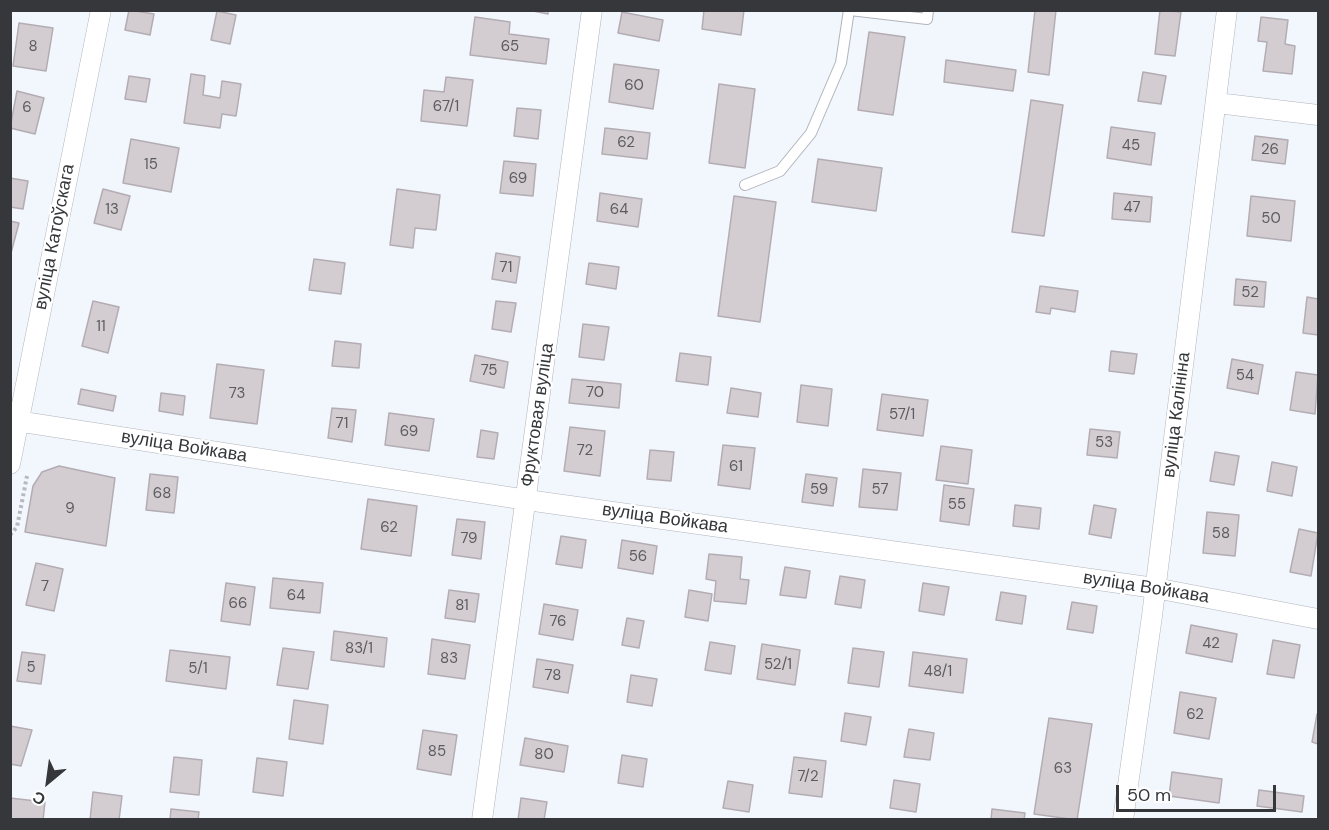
<!DOCTYPE html>
<html>
<head>
<meta charset="utf-8">
<style>
  body { margin:0 }
  #map { position:relative; width:1329px; height:830px; overflow:hidden; background:#f2f6fd; font-family:"DM Sans",sans-serif }
  canvas { display:block }
  .frame { position:absolute; inset:0; border:12px solid #35373a; pointer-events:none }
  .north { position:absolute; left:18px; top:752px; width:60px; height:60px; -webkit-text-stroke:4px #fff; paint-order:stroke; rotate:209deg; font-size:16px; font-weight:700; line-height:24px; text-align:center; color:#35373a }
  .north::after { content:''; display:block; margin:auto; width:21px; height:27px; background:#35373a; clip-path:polygon(50% 0,100% 100%,50% 72%,0 100%) }
  .scale { position:absolute; left:1116px; top:785px; width:160px; height:27px; box-sizing:border-box; border:3px solid #35373a; border-top:0; padding-left:8px; font-size:18px; line-height:21px; white-space:nowrap; color:#35373a; -webkit-text-stroke:4px #fff; paint-order:stroke }
</style>
</head>
<body>
<div id="map">
<canvas width="1329" height="830"></canvas>
<div class="frame"></div>
<div class="north">С</div>
<div class="scale">50 m</div>
</div>
<script>
const context = document.querySelector('canvas').getContext('2d');
context.lineJoin = 'round';
function paint(path, color) { context.fillStyle = color; context.fill(path, 'evenodd'); }
const poly = rows => new Path2D(rows.map(r => 'M' + r).join(''));
function trace(path, color, width, dash) { context.strokeStyle = color; context.lineWidth = width; context.lineCap = dash ? 'butt' : 'round'; context.setLineDash(dash || []); context.stroke(path); }
function write(font, color, halo, rows, align = 'center') {
  context.font = font + ' "DM Sans",sans-serif'; context.lineWidth = 4.5; context.setLineDash([]); context.textBaseline = 'middle'; context.strokeStyle = halo; context.fillStyle = color; for (const [text, x, y, turn = 0] of rows) {
    context.save(); context.translate(x, y); context.rotate((+turn || 0) * Math.PI / 180); context.textAlign = isNaN(turn) ? turn : align; if (halo) context.strokeText(text, 0, 0); context.fillText(text, 0, 0); context.restore();
  }
}
const building = poly([
  [129,10,154,14,150,35,125,30,129,10],
  [528,10,548,10,548,14,528,10],
  [704,10,744,10,741,35,702,29,704,10],
  [1035,10,1056,10,1049,75,1028,72,1035,10],
  [1160,10,1181,12,1175,56,1155,54,1160,10],
  [217,11,236,15,230,44,211,40,217,11],
  [622,12,663,20,659,41,618,33,622,12],
  [475,17,510,22,509,34,549,39,546,64,470,55,475,17],
  [1261,17,1288,20,1285,44,1295,46,1292,74,1263,71,1267,42,1258,41,1261,17],
  [19,23,53,28,46,71,13,66,19,23],
  [869,32,905,37,893,115,858,110,869,32],
  [946,60,1016,70,1013,91,944,82,946,60],
  [614,64,659,70,653,109,609,102,614,64],
  [1143,72,1166,76,1161,104,1138,101,1143,72],
  [191,74,205,76,203,95,220,98,222,81,241,84,236,116,222,114,220,128,184,123,191,74],
  [129,76,150,79,146,102,125,99,129,76],
  [446,77,473,80,467,126,421,121,424,90,444,92,446,77],
  [719,84,755,89,745,168,709,163,719,84],
  [17,91,44,98,35,134,10,128,17,91],
  [1031,100,1063,105,1044,236,1012,232,1031,100],
  [517,108,541,110,538,139,514,136,517,108],
  [1111,127,1155,133,1151,165,1107,158,1111,127],
  [605,128,650,133,647,159,602,154,605,128],
  [1255,136,1288,140,1285,164,1252,160,1255,136],
  [131,139,179,148,171,192,123,183,131,139],
  [818,159,882,168,876,211,812,202,818,159],
  [504,161,536,164,533,196,500,193,504,161],
  [10,178,28,181,23,209,10,207,10,178],
  [103,189,130,196,121,230,94,223,103,189],
  [397,189,440,195,436,230,415,228,413,248,390,245,397,189],
  [600,193,642,199,638,227,597,221,600,193],
  [1114,193,1152,197,1150,222,1112,219,1114,193],
  [734,196,776,202,760,322,718,316,734,196],
  [1251,196,1295,201,1291,241,1247,236,1251,196],
  [10,221,19,223,11,253,10,252,10,221],
  [496,253,520,257,516,283,492,279,496,253],
  [314,259,345,263,341,294,309,290,314,259],
  [589,263,619,267,616,289,586,284,589,263],
  [1236,279,1266,282,1264,307,1234,305,1236,279],
  [1040,286,1078,291,1075,312,1051,308,1050,314,1036,312,1040,286],
  [1307,297,1318,299,1318,335,1303,333,1307,297],
  [93,301,119,307,108,353,82,346,93,301],
  [496,301,516,303,511,332,492,329,496,301],
  [583,324,609,327,604,360,579,357,583,324],
  [335,341,361,344,359,368,332,366,335,341],
  [1111,351,1137,354,1134,374,1109,371,1111,351],
  [680,353,711,357,708,385,676,381,680,353],
  [475,355,508,362,504,388,470,381,475,355],
  [1232,359,1263,365,1258,394,1227,388,1232,359],
  [217,364,264,370,257,424,210,418,217,364],
  [1296,372,1318,375,1315,414,1290,410,1296,372],
  [572,379,621,384,619,408,569,403,572,379],
  [801,385,832,389,828,426,797,422,801,385],
  [731,388,761,393,758,417,727,413,731,388],
  [81,389,116,396,113,411,78,404,81,389],
  [161,393,185,396,183,415,159,411,161,393],
  [882,394,928,400,923,436,877,430,882,394],
  [332,408,356,410,352,442,328,438,332,408],
  [389,413,434,419,429,451,385,445,389,413],
  [570,427,605,431,600,476,564,471,570,427],
  [1090,429,1120,432,1117,458,1087,455,1090,429],
  [481,430,498,433,494,459,477,457,481,430],
  [723,445,755,448,750,489,718,485,723,445],
  [941,446,972,450,968,484,936,480,941,446],
  [650,450,674,452,671,481,647,479,650,450],
  [1215,452,1239,456,1234,485,1210,481,1215,452],
  [1272,462,1297,467,1292,496,1267,491,1272,462],
  [59,466,115,478,106,546,25,532,33,486,42,472,59,466],
  [863,469,901,473,897,510,859,507,863,469],
  [150,474,178,477,174,513,146,510,150,474],
  [806,474,837,478,833,506,802,502,806,474],
  [944,485,974,489,969,525,940,521,944,485],
  [368,499,417,506,411,556,361,549,368,499],
  [1015,505,1041,508,1039,529,1013,526,1015,505],
  [1094,505,1116,509,1111,538,1089,534,1094,505],
  [1207,512,1239,515,1235,556,1203,553,1207,512],
  [457,519,485,522,481,559,452,555,457,519],
  [1299,529,1318,533,1311,576,1290,572,1299,529],
  [561,536,586,540,582,568,556,564,561,536],
  [622,540,657,546,653,574,618,568,622,540],
  [709,554,742,557,740,579,749,580,746,604,714,601,716,581,706,579,709,554],
  [36,563,63,569,54,611,26,605,36,563],
  [785,567,810,571,806,598,780,595,785,567],
  [840,576,865,580,861,608,835,604,840,576],
  [273,578,323,583,320,613,270,608,273,578],
  [226,583,255,587,250,625,221,621,226,583],
  [923,583,949,587,944,615,919,611,923,583],
  [449,590,479,594,475,622,445,618,449,590],
  [689,590,712,594,708,621,685,617,689,590],
  [1001,592,1026,596,1022,624,996,620,1001,592],
  [1072,602,1097,606,1093,633,1067,629,1072,602],
  [544,604,578,610,573,640,539,634,544,604],
  [627,618,644,621,639,648,622,645,627,618],
  [1191,625,1237,634,1232,662,1186,653,1191,625],
  [334,631,387,638,384,667,331,660,334,631],
  [432,639,470,645,465,679,428,674,432,639],
  [1273,640,1300,645,1294,678,1267,674,1273,640],
  [710,642,735,646,731,674,705,670,710,642],
  [762,644,800,650,795,685,757,679,762,644],
  [283,648,314,652,308,689,277,685,283,648],
  [853,648,884,652,879,687,848,683,853,648],
  [170,650,230,657,226,689,166,681,170,650],
  [22,652,45,655,41,684,17,681,22,652],
  [913,652,967,659,963,693,909,686,913,652],
  [537,659,573,665,568,693,533,687,537,659],
  [631,675,657,679,652,706,627,702,631,675],
  [1180,692,1216,698,1209,739,1174,733,1180,692],
  [294,700,328,705,323,744,289,739,294,700],
  [845,713,871,717,866,745,841,741,845,713],
  [1317,714,1318,714,1318,744,1312,742,1317,714],
  [1049,718,1092,724,1077,820,1034,814,1049,718],
  [10,726,32,730,21,766,10,764,10,726],
  [909,729,934,733,930,760,904,757,909,729],
  [423,730,457,735,451,775,417,769,423,730],
  [525,738,568,746,564,772,520,765,525,738],
  [622,755,647,759,643,787,618,783,622,755],
  [174,757,202,760,199,795,170,792,174,757],
  [794,757,826,761,822,797,789,793,794,757],
  [257,758,287,762,283,796,253,792,257,758],
  [1172,772,1222,779,1219,803,1169,796,1172,772],
  [894,780,920,784,916,812,890,808,894,780],
  [728,781,753,785,749,812,723,808,728,781],
  [1259,790,1304,796,1302,812,1257,806,1259,790],
  [93,792,122,796,119,820,90,820,93,792],
  [10,798,45,802,43,820,10,820,10,798],
  [521,798,547,802,544,820,518,820,521,798],
  [171,809,199,812,198,820,170,820,171,809],
  [992,809,1025,813,1024,820,991,820,992,809]
]);
const path = poly([
  [10,535,17,527,27,476]
]);
const service = poly([
  [850,10,927,19,928,10],
  [745,185,780,171,811,133,841,63,849,10]
]);
const minor = poly([
  [1217,103,1318,115],
  [10,420,527,500,1155,588,1318,619],
  [10,464,101,10],
  [482,820,592,10],
  [1123,820,1152,616,1227,10]
]);
const numberNames = [
  ["8",33,47],
  ["65",510,47],
  ["60",634,86],
  ["67/1",446,107],
  ["6",27,108],
  ["62",626,143],
  ["45",1131,146],
  ["26",1270,150],
  ["15",151,165],
  ["69",518,179],
  ["47",1132,208],
  ["13",112,210],
  ["64",619,210],
  ["50",1271,219],
  ["71",506,268],
  ["52",1250,293],
  ["11",101,327],
  ["75",489,371],
  ["54",1245,376],
  ["70",595,393],
  ["73",237,394],
  ["57/1",902,415],
  ["71",342,424],
  ["69",409,432],
  ["53",1104,443],
  ["72",585,451],
  ["61",736,467],
  ["59",819,490],
  ["57",880,490],
  ["68",162,494],
  ["55",957,505],
  ["9",70,509],
  ["62",389,528],
  ["58",1221,534],
  ["79",469,539],
  ["56",638,557],
  ["7",45,587],
  ["64",296,596],
  ["66",238,604],
  ["81",462,606],
  ["76",558,622],
  ["42",1211,644],
  ["83/1",359,649],
  ["83",449,659],
  ["52/1",778,665],
  ["5",31,668],
  ["5/1",198,669],
  ["48/1",938,672],
  ["78",553,676],
  ["62",1195,715],
  ["85",437,752],
  ["80",544,755],
  ["63",1063,769],
  ["7/2",808,777]
];
const streetNames = [
  ["вуліца Катоўскага",55,237,-79],
  ["Фруктовая вуліца",538,415,-82],
  ["вуліца Калініна",1177,415,-83],
  ["вуліца Войкава",184,447,9],
  ["вуліца Войкава",665,519,8],
  ["вуліца Войкава",1146,588,9]
];
paint(building, '#d3cdd2');
trace(building, '#b3adb3', 1.5);
trace(service, '#b1b5bc', 12);
trace(minor, '#b1b5bc', 21);
trace(path, '#b6b9bf', 4, [3, 3]);
trace(service, '#fff', 10);
trace(minor, '#fff', 20);
write('15px', '#5c5c60', null, numberNames);
write('18px', '#35373a', '#fff', streetNames);
</script>
</body>
</html>
